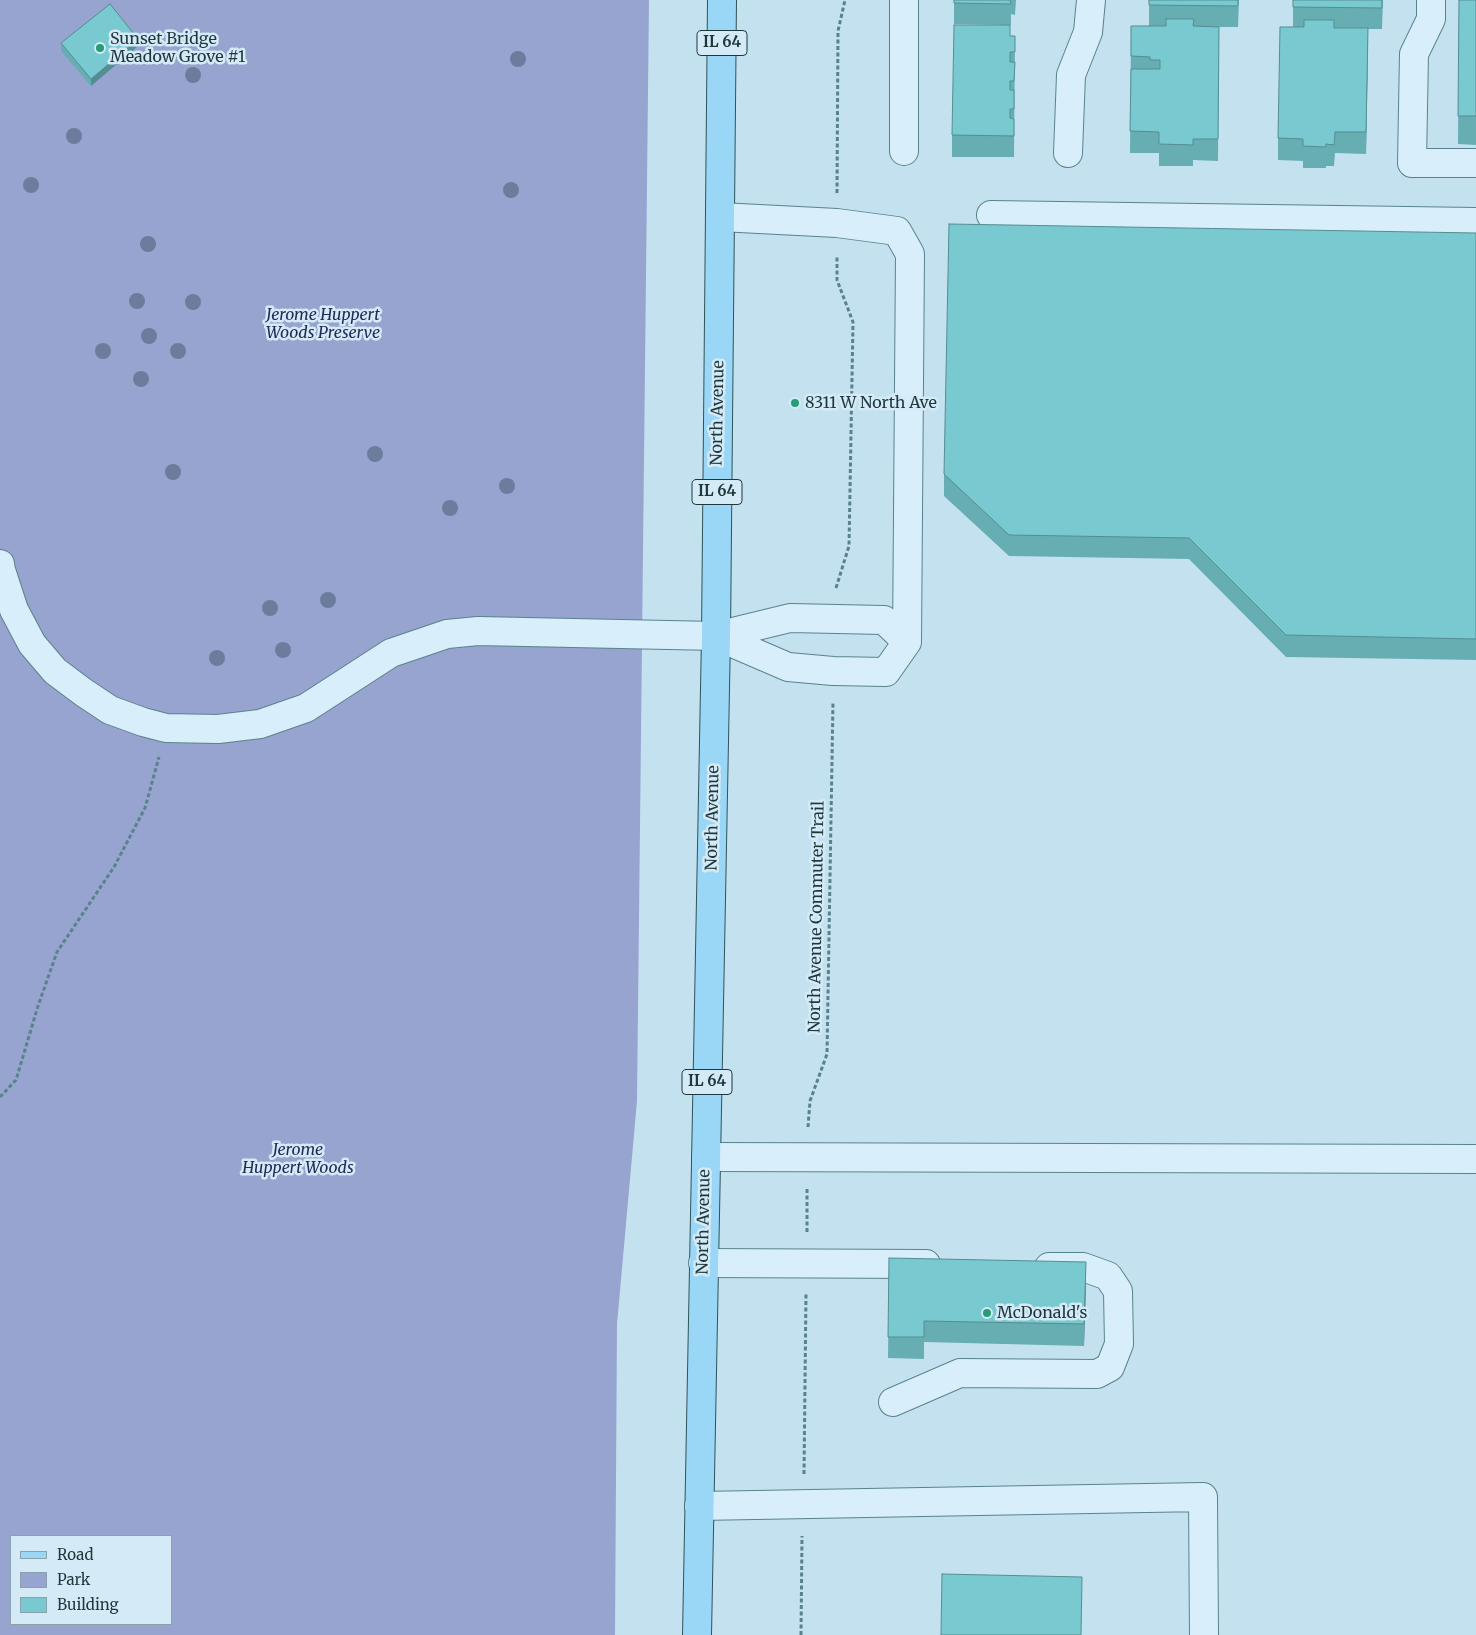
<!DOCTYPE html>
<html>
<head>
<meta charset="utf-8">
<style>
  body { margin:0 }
  #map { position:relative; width:1476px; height:1635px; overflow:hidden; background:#c4e1f0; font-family:Merriweather,serif }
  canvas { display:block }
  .legend { position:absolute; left:10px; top:1535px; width:162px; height:90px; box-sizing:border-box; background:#d4eaf7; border:1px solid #8ba2ac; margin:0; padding:6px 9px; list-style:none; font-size:15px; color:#1e373b }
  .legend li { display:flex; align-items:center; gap:10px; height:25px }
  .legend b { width:25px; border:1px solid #8ba2ac }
</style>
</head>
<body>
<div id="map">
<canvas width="1476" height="1635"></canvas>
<ul class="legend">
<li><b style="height:6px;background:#9ad6f5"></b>Road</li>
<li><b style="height:14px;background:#97a4cf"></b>Park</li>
<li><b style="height:14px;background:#78cad0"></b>Building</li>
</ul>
</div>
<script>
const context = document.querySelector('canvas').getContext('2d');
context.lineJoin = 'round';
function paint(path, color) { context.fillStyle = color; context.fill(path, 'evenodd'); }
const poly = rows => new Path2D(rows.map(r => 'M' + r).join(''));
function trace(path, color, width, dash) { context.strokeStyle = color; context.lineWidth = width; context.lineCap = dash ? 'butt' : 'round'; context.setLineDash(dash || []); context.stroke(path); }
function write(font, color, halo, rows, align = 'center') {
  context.font = font + ' Merriweather,serif'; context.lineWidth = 5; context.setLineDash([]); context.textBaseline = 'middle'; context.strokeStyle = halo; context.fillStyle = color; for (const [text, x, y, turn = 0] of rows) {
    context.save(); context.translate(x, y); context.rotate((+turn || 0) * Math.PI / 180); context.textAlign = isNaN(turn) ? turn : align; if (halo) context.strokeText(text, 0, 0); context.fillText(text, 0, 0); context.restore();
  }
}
const green = poly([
  [0,0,649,0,637,1101,617,1324,615,1635,0,1635],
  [11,1536,171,1536,171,1624,11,1624]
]);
const path = poly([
  [837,193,838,31,845,0],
  [836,588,849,546,853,322,837,280,837,255],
  [0,1097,16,1080,38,1006,57,952,114,867,145,808,159,757],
  [808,1127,810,1101,827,1054,833,702],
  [807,1232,807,1188],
  [804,1474,806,1293],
  [801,1635,802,1536]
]);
const minor = poly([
  [1431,0,1431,19,1414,54,1412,163,1476,163],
  [904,151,904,0],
  [1068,153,1071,75,1088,32,1091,0],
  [991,215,1476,222],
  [0,564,1,570,14,610,32,644,55,671,83,692,110,710,143,722,166,728,218,729,260,724,306,708,391,653,447,634,478,631,716,636,790,618,884,620,907,642],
  [716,636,788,667,833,671,886,672,907,642,910,254,897,231,837,223,720,217],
  [706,1157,1476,1159],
  [703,1263,926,1264],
  [893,1402,960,1373,1097,1374,1110,1367,1119,1344,1118,1291,1108,1276,1083,1267,1049,1267],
  [699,1506,1203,1497,1204,1635]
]);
const major = poly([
  [697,1635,716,636,722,0]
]);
const trees = [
  [518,59],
  [193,75],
  [74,136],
  [31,185],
  [511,190],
  [148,244],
  [137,301],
  [193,302],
  [149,336],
  [103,351],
  [178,351],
  [141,379],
  [375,454],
  [173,472],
  [507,486],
  [450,508],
  [328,600],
  [270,608],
  [283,650],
  [217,658]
];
const wall = poly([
  [954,0,1016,0,1015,15,1011,14,1011,25,954,24],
  [1149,0,1239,0,1238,27,1219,27,1218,161,1193,160,1193,166,1159,166,1159,153,1130,153,1131,26,1149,26],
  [1293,0,1383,0,1382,29,1368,29,1366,154,1335,153,1334,166,1326,166,1326,168,1303,168,1303,161,1278,160,1278,138,1293,27],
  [1459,0,1476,0,1476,145,1458,144],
  [1015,36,1014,157,952,157,952,135],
  [61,43,138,46,91,86,61,51],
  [1476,233,1476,660,1286,657,1189,559,1009,556,944,496,944,474],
  [889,1258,1086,1283,1084,1346,924,1342,924,1359,888,1358]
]);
const shadedWall = poly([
  [1368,28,1368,50,1366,154,1366,132],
  [138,39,138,46,91,86,91,79],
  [1086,1262,1086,1283,1084,1346,1084,1324]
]);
const building = poly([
  [954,0,1010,0,1011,4,954,3,954,0],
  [1149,0,1238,0,1238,6,1149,5,1149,0],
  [1293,0,1382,0,1382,8,1293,7,1293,0],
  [1459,0,1476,0,1476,116,1458,116,1459,0],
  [110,4,138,39,91,79,61,43,110,4],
  [1166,19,1194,19,1193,26,1219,27,1218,139,1193,139,1193,145,1159,144,1159,132,1130,131,1131,69,1160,69,1160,60,1150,60,1150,57,1131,56,1131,26,1166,26,1166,19],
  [1304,20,1334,20,1334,28,1368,28,1366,132,1335,132,1334,145,1326,144,1326,147,1303,146,1303,139,1278,138,1280,27,1304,27,1304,20],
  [954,25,1010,25,1010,36,1015,36,1015,52,1010,52,1010,62,1015,62,1014,81,1010,81,1010,90,1014,90,1014,109,1010,109,1010,118,1014,119,1014,136,952,135,954,25],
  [949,224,1476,233,1476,639,1286,635,1189,538,1009,535,944,474,949,224],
  [889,1258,1086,1262,1084,1324,924,1321,924,1337,888,1337,889,1258],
  [942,1574,1082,1577,1081,1635,941,1635,942,1574]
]);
const markers = [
  [100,48,5,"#279d73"],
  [795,403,5,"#279d73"],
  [987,1313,5,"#279d73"]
];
const shields = [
  [722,43,50],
  [717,492,50],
  [707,1082,50]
];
const shieldNames = [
  ["IL 64",722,43],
  ["IL 64",717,492],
  ["IL 64",707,1082]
];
const poiNames = [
  ["Sunset Bridge",110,39],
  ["Meadow Grove #1",110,57],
  ["8311 W North Ave",805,403],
  ["McDonald's",997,1313]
];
const parkNames = [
  ["Jerome Huppert",323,315],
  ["Woods Preserve",323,333],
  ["Jerome",298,1150],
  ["Huppert Woods",298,1168]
];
const streetNames = [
  ["North Avenue",718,413,-89],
  ["North Avenue",713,818,-89],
  ["North Avenue Commuter Trail",817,917,-89],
  ["North Avenue",704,1222,-89]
];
paint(green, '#97a4cf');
trace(minor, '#59838c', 30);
trace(major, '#2e5459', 30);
trace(path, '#59838c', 3, [4, 2.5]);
trace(minor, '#d8eefa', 28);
trace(major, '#9ad6f5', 28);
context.fillStyle = '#6c7c9c';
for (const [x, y] of trees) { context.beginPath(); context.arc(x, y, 8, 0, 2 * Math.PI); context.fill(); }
paint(wall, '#67aeb3');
paint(shadedWall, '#548d92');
paint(building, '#78cad0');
trace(building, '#548d92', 1);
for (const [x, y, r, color] of markers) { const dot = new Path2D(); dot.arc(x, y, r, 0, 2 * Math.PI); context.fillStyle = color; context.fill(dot); trace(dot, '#d4eaf7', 2); }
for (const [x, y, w] of shields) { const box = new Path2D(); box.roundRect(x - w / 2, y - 12.5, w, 25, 4); context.fillStyle = '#d4eaf7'; context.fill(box); trace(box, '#1e373b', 1); }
write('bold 15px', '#1e373b', null, shieldNames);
write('16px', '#1e373b', '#d4eaf7', poiNames, 'left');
write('italic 16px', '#242958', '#d4eaf7', parkNames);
write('16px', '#1e373b', '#d4eaf7', streetNames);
</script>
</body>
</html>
